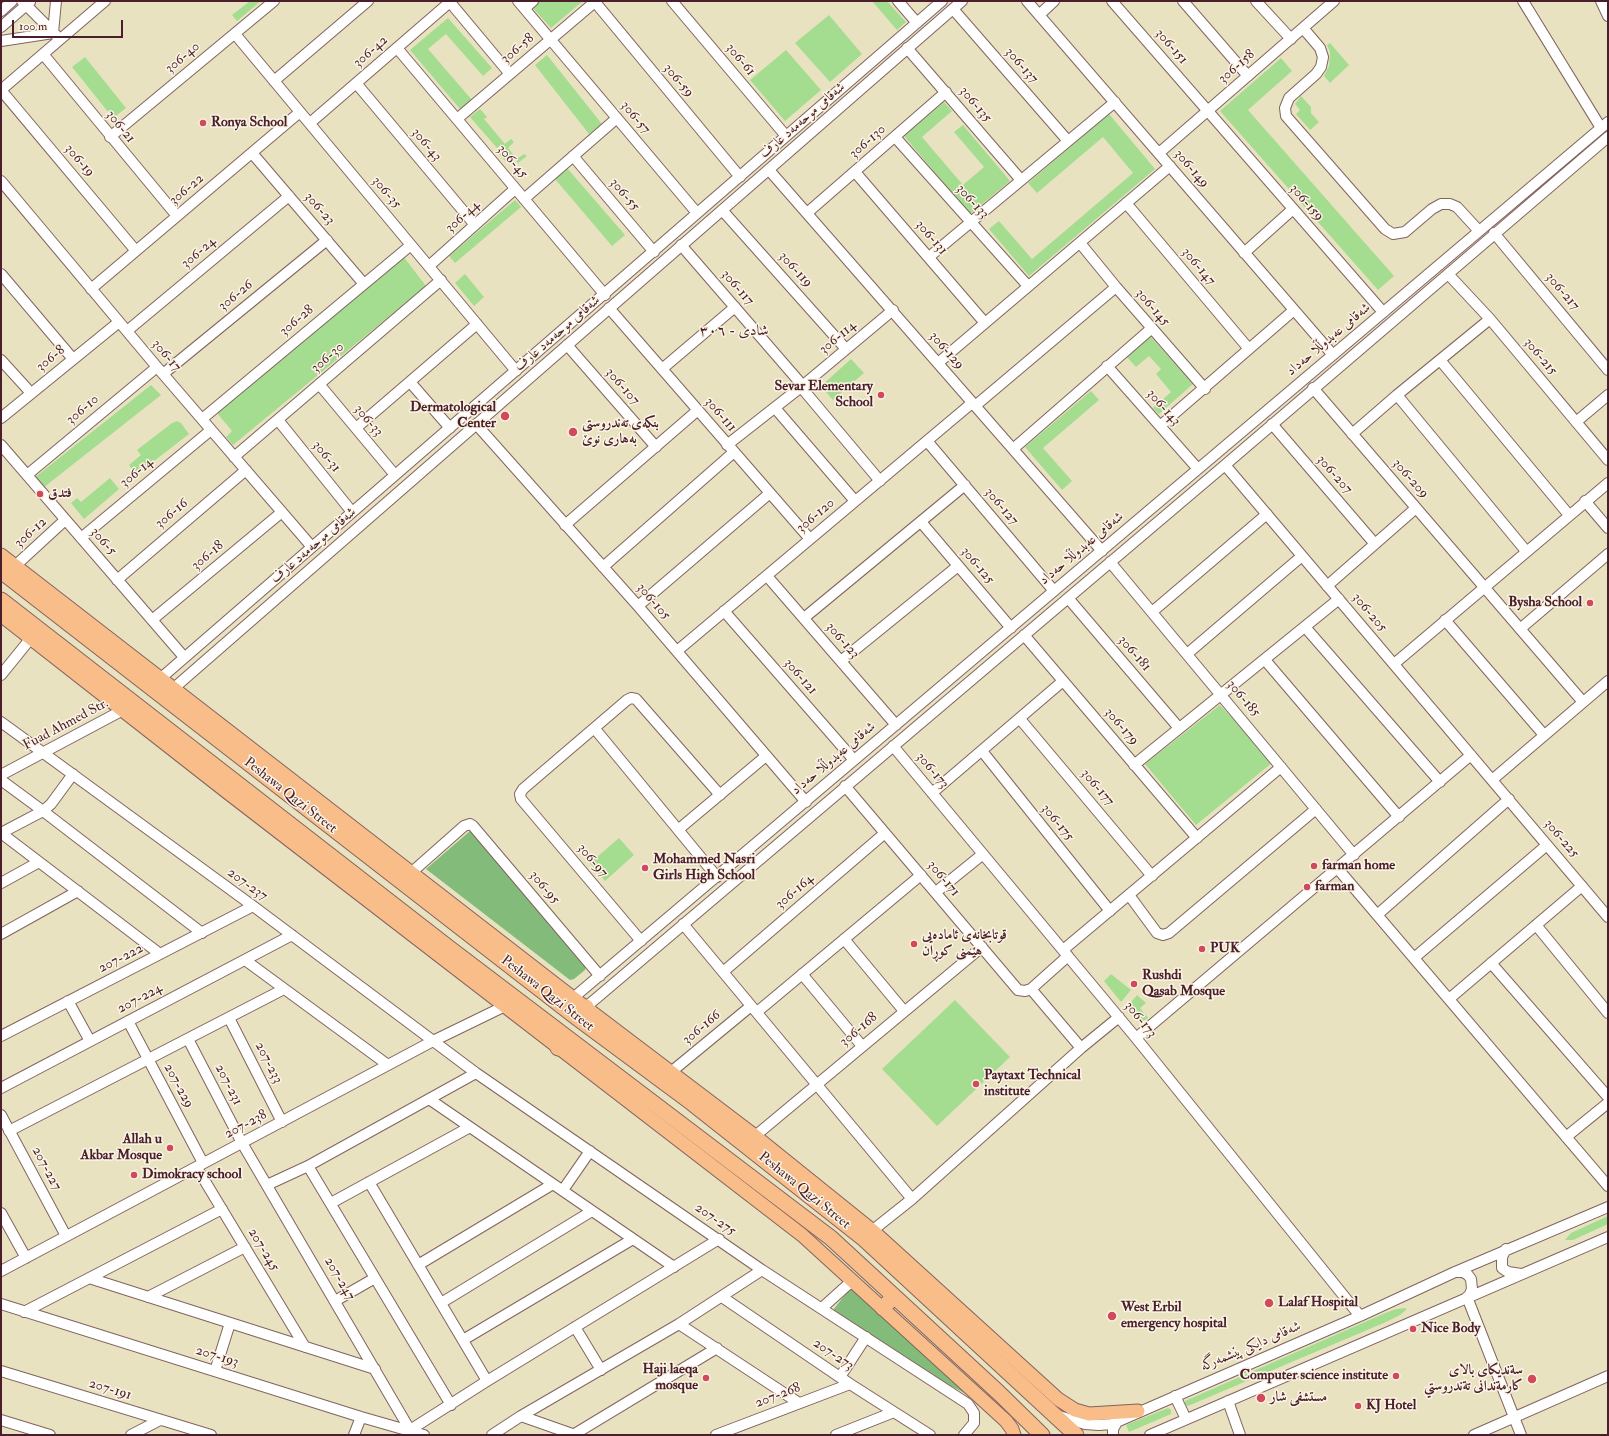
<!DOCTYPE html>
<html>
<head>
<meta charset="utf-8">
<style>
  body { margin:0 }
  #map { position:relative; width:1609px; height:1436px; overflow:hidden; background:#e9e2c1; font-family:"IM FELL Double Pica",serif }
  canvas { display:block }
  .frame { position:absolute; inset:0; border:2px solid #4a1f2b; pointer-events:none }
  .scale { position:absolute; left:12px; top:20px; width:111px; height:18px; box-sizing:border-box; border:2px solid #4a1f2b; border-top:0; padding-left:5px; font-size:12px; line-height:14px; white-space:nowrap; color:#4a1f2b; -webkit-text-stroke:3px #fcf5e5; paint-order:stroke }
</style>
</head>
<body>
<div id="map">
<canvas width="1609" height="1436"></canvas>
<div class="frame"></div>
<div class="scale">100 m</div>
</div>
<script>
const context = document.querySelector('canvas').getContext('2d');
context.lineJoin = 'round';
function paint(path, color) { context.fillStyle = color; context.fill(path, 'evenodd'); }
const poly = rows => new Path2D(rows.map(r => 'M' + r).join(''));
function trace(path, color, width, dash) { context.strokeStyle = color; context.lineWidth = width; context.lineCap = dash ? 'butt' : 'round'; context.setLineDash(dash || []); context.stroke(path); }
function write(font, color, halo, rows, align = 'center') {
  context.font = font + ' "IM FELL Double Pica",Amiri,serif'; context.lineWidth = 3; context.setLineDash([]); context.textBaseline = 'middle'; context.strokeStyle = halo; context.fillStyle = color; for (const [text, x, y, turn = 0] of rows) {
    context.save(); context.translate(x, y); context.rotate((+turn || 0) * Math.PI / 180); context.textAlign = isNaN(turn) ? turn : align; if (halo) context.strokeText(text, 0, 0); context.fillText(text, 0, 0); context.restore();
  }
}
const green = poly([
  [250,1,261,1,237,21,232,15],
  [537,1,583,1,551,28,531,6],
  [872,1,887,1,906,22,897,30],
  [829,15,862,54,830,82,795,43],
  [448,18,492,68,483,76,446,34,428,49,472,100,460,109,410,50],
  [1330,43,1349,65,1330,83,1324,76,1329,66,1330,52,1327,45],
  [786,50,821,90,785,121,750,80],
  [547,55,602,124,589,134,535,65],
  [85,57,126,108,113,118,72,67],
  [1281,58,1292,71,1248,110,1394,276,1378,290,1220,111],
  [1301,96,1311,107,1311,113,1319,122,1310,130,1296,114,1300,110,1295,104],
  [944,102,952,111,922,137,963,185,984,167,954,132,963,125,1010,181,970,214,904,136],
  [480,109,487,117,484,119,505,144,511,139,514,142,508,148,517,159,524,154,527,156,518,163,514,159,511,162,509,159,506,162,499,154,504,150,500,146,497,148,470,117],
  [1109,114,1155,169,1029,276,989,229,999,221,1032,259,1133,173,1103,137,1037,193,1028,183],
  [567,168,625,235,612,246,555,179],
  [515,200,521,207,455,263,449,256],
  [403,256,426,286,233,445,226,437,232,431,217,413],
  [465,274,484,297,474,306,455,283],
  [1149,335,1193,384,1159,414,1153,408,1171,392,1156,374,1161,369,1149,356,1136,367,1125,355],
  [851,359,864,373,833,400,821,386],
  [151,385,161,395,43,488,34,478],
  [1091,391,1099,400,1043,448,1072,481,1062,490,1025,447],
  [177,421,181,423,189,434,136,475,129,465,141,455,137,450,172,423],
  [110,478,119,489,84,519,71,503,77,498,81,502],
  [1220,705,1273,762,1196,825,1145,764],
  [619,838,634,855,605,881,590,863],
  [1111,974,1131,990,1121,1002,1104,981],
  [1137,995,1146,1003,1140,1008,1148,1018,1140,1023,1127,1007],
  [955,1000,1010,1057,937,1126,882,1069],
  [1608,1216,1608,1224,1573,1240,1565,1240,1571,1233],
  [1406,1308,1406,1310,1400,1315,1386,1322,1188,1406,1185,1405,1185,1401,1383,1314,1396,1309],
  [1168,1408,1171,1410,1171,1414,1129,1432,1126,1425]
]);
const forest = poly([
  [470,831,586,966,585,970,574,979,570,980,426,869],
  [852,1286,972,1397,938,1379,833,1310]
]);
const minor = poly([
  [22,1,56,35],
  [449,1,510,74],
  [518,1,697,213],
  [672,1,786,136],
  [898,1,917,23],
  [1027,1,1333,355],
  [1112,1,1383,312],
  [1183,1,1248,76],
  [1256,1,1291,39],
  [1523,1,1601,128],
  [1601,1,1608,16],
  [595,2,740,177],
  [525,8,533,1],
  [953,9,1068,141],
  [1,11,12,1],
  [1039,15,1054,1],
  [1,27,30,2],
  [1303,28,1320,48,1323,57,1321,67,1316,74,1289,98,1285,108,1286,116,1385,229,1393,234,1405,232,1432,209,1441,204,1450,204,1457,207,1479,231],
  [235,34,516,371],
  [1,41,53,33,56,1],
  [397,48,605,295],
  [907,48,1021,180],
  [43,54,177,216],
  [274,81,368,1],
  [356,83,475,225],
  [1,90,136,251],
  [1,90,105,1],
  [457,119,596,1],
  [310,123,450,2],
  [110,137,274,1],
  [895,137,1028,286],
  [252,153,364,284],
  [1159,153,1334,1],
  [573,156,654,252],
  [769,170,1102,551],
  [855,172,985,323],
  [1,181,157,367,312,547],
  [524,199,617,118],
  [1126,203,1249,349],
  [722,210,846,349],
  [807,213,946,92],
  [1494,233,1608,370],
  [1080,243,1116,287,1205,389],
  [681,245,803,386],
  [1244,253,1293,209],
  [929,257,1115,102],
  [429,266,515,189],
  [1,274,73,359],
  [1448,274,1490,319,1608,460],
  [91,289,300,112],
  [609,308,810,539],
  [127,331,289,196],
  [567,345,656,447],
  [1,360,31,393],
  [1440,360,1569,515],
  [938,363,1170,166],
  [1107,366,1198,469],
  [662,369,735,307],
  [163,374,327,240],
  [410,382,450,428],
  [319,384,395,475],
  [801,387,880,481],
  [1313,388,1583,702],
  [1397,395,1526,551],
  [975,406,1116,287],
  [775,408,855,501],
  [1,418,119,322],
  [202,419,411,245],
  [278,420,352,512],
  [1576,422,1608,395],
  [476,424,638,606,806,802],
  [1272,424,1375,544],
  [1160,426,1294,310],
  [356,428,477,324],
  [1352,434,1397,395,1490,319],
  [927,441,1054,591],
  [1,445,184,657],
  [727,445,801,387,893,310],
  [1013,449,1152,328],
  [234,457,441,280],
  [1225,465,1608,917],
  [27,475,157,367],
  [1585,501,1608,528],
  [921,522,1011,628],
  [565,525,698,410],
  [81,538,211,430],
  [1110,562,1354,855],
  [15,566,65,520],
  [603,567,734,452],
  [767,576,896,725],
  [117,580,246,470],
  [1327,586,1416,508],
  [1068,598,1179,728],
  [638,606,770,493],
  [724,611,854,760],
  [1152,612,1267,514],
  [804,618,965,485],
  [152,620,282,512],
  [1445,620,1544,735],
  [1305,627,1440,782],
  [1520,629,1608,554],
  [1024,635,1197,838],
  [677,651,972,403],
  [1187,654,1302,556],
  [1265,660,1399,817],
  [841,661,958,566],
  [1394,664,1608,483],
  [1,675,31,638],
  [161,678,942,1],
  [174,688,962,1],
  [1020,719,1152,876],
  [1,722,253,906,476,1073,762,1270,968,1404,974,1413,974,1423,964,1435],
  [595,729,717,877],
  [893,746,1136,1038,1360,1316],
  [982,751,1110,911],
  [1134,765,1339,599],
  [1,775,123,710],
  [1,780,43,811,202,933],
  [1492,780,1608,681],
  [845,786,1018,990,1025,991,1031,989,1068,956],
  [932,793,1063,681],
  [679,829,766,756],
  [1,833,160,954],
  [1,833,43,811,51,804,73,774],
  [1338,869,1608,1186],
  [412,872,464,826,470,824,473,826,600,976],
  [1,883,39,862],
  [936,892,983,854],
  [1129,895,1157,933,1163,935,1169,933,1316,809],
  [1377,915,1509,799],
  [683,924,912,1199],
  [1536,925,1608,1013],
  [1,934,78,891],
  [844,939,904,1011],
  [641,941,521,799,520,794,523,789,627,700,631,698,636,699,720,795],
  [1063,950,1281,767],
  [1414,958,1547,845],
  [245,960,388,1065],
  [1491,963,1608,1097],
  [723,972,885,833],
  [802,974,862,1046],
  [1031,989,1081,1048],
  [573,998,1608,122],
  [1449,999,1582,886],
  [68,1001,90,1041],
  [586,1007,1225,465,1608,137],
  [757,1012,921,875],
  [229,1018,282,1122],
  [128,1021,203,1163],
  [1,1036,253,906],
  [1136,1038,1471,755],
  [188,1039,242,1143,410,1430,487,1381,719,1239],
  [671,1072,751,1006],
  [1,1088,292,935],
  [429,1099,674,1267],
  [1,1115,66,1236],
  [9,1131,284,989],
  [755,1136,982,947],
  [1566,1137,1608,1103],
  [308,1166,451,1405],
  [197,1168,305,1347],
  [369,1182,487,1381],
  [267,1185,308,1166,476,1073],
  [563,1190,590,1151],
  [331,1203,470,1127],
  [1,1213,26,1258],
  [868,1234,912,1199,1081,1048,1119,1017],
  [1506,1249,1502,1257,1502,1268,1508,1272,1521,1274],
  [418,1265,553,1184],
  [1,1271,433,1041,505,1006],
  [1455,1272,1463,1272,1468,1275,1471,1279,1472,1289,1469,1296],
  [89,1278,375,1369],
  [148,1297,245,1247],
  [722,1297,850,1384,930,1435],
  [1467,1297,1521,1435],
  [335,1301,375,1278],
  [441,1303,592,1211],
  [1,1304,361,1417,424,1435],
  [822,1308,853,1280],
  [24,1312,222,1209],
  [679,1324,799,1403],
  [575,1327,601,1370],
  [463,1340,633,1239],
  [1,1371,211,1435],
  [215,1371,230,1323],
  [840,1377,866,1337],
  [1175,1396,1186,1419],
  [1228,1401,1240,1435],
  [521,1416,575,1435],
  [1059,1416,1085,1424,1099,1425,1112,1424,1360,1316,1455,1272,1608,1207],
  [1,1420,50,1435],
  [131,1435,160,1420],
  [354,1435,361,1417],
  [492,1435,521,1416,679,1324,762,1270],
  [573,1435,717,1348],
  [716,1435,850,1384],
  [836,1435,894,1412],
  [1113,1435,1113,1429,1117,1422],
  [1150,1435,1608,1237],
  [1474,1435,1608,1376]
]);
const major = poly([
  [1,555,573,998,755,1136,873,1231,1058,1399,1075,1410,1089,1414,1138,1411],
  [1,615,227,792,802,1235,1006,1421,1012,1429,1014,1435]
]);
const highway = poly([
  [1,571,576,1017,692,1103,863,1238,1076,1435],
  [1,600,449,948,831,1238,999,1393,1042,1435],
  [576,1017,586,1007],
  [558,1048,566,1037],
  [883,1308,894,1296]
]);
const markers = [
  [203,123,4,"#d1495b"],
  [881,395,4,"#d1495b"],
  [505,416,5,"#d1495b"],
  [573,432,5,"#d1495b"],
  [40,494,4,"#d1495b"],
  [1590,603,4,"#d1495b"],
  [1314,866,4,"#d1495b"],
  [645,868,4,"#d1495b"],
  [1307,887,4,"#d1495b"],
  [914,944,4,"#d1495b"],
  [1202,949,4,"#d1495b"],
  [1134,984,4,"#d1495b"],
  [976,1084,4,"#d1495b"],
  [170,1148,4,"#d1495b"],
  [134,1175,4,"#d1495b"],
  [1269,1303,5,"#d1495b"],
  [1112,1316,5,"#d1495b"],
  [1413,1329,4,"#d1495b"],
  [1396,1376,4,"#d1495b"],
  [706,1378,4,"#d1495b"],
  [1532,1379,5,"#d1495b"],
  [1261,1398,5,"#d1495b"],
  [1358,1406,4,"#d1495b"]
];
const streetNames = [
  ["306-151",1171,47,49],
  ["306-58",518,49,-40],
  ["306-42",371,52,-41],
  ["306-40",183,58,-40],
  ["306-61",740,60,50],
  ["306-137",1021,66,49],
  ["306-158",1237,67,-41],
  ["306-59",678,81,50],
  ["306-135",975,105,50],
  ["306-57",635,118,50],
  ["شەقامی موحەمەد عارف",803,121,-41],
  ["306-21",120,127,51],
  ["306-130",868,142,-41],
  ["306-43",426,145,50],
  ["306-19",79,161,50],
  ["306-45",512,162,50],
  ["306-149",1191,169,49],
  ["306-22",187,190,-40],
  ["306-35",386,193,50],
  ["306-55",624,195,50],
  ["306-133",972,202,48],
  ["306-159",1306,203,49],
  ["306-23",319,209,49],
  ["306-44",463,217,-42],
  ["306-131",931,238,49],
  ["306-24",199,253,-40],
  ["306-147",1198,267,50],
  ["306-119",795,270,48],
  ["306-117",737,288,49],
  ["306-217",1562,292,50],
  ["306-26",236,296,-39],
  ["306-145",1152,308,49],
  ["306-28",297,321,-40],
  ["شەقامی موحەمەد عارف",558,334,-41],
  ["306-114",838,338,-40],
  ["شەقامی عەبدوڵڵا حەداد",1329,340,-40],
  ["306-129",946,351,49],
  ["306-17",166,356,50],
  ["306-215",1540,357,50],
  ["306-30",328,358,-41],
  ["306-8",51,359,-39],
  ["306-107",622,387,49],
  ["306-143",1163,408,49],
  ["306-10",83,410,-40],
  ["306-111",720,415,49],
  ["306-33",368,421,50],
  ["306-31",326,457,51],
  ["306-14",137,473,-40],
  ["306-207",1334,475,49],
  ["306-209",1410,479,49],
  ["306-127",1001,507,50],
  ["306-16",172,514,-40],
  ["306-120",816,516,-40],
  ["306-12",31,533,-42],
  ["306-5",103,542,49],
  ["شەقامی موحەمەد عارف",314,546,-41],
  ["شەقامی عەبدوڵڵا حەداد",1082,549,-40],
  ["306-18",208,556,-40],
  ["306-125",977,566,50],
  ["306-105",653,602,49],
  ["306-205",1369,613,50],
  ["306-123",842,641,49],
  ["306-181",1134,654,49],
  ["306-121",800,677,49],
  ["306-185",1243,699,50],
  ["Fuad Ahmed Str.",66,725,-28],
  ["306-179",1121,727,49],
  ["شەقامی عەبدوڵڵا حەداد",834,759,-40],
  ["306-173",932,771,50],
  ["306-177",1097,788,50],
  ["Peshawa Qazi Street",290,796,38],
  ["306-175",1057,823,51],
  ["306-225",1561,839,50],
  ["306-97",592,861,50],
  ["306-171",943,879,50],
  ["207-237",247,885,36],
  ["306-95",544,888,50],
  ["306-164",795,892,-41],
  ["207-222",121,959,-27],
  ["Peshawa Qazi Street",547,994,38],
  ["207-224",140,999,-28],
  ["306-173",1140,1020,51],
  ["306-166",702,1028,-40],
  ["306-168",859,1030,-40],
  ["207-233",268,1063,63],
  ["207-231",228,1085,63],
  ["207-229",178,1086,62],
  ["207-238",246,1125,-28],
  ["207-227",46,1169,62],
  ["Peshawa Qazi Street",804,1191,39],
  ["207-275",715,1220,35],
  ["207-245",263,1250,59],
  ["207-247",339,1279,60],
  ["شەقامی دایکی پێشمەرگە",1251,1347,-23],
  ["207-273",833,1355,34],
  ["207-193",217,1357,17],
  ["207-191",110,1390,17],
  ["207-268",778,1396,-21]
];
const poiNames = [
  ["Ronya School",211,123],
  ["Sevar Elementary",873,387,"right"],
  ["School",873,403,"right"],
  ["Dermatological",496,408,"right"],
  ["Center",496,424,"right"],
  ["بنکەی تەندروستی",582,424],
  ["بەهاری نوێ",582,440],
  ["فتدق",48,494],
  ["Bysha School",1582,603,"right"],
  ["Mohammed Nasri",653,860],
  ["Girls High School",653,876],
  ["farman home",1322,866],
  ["farman",1315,887],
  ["قوتابخانەی ئامادەیی",922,936],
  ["هێمنی کوڕان",922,952],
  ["PUK",1210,949],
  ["Rushdi",1142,976],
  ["Qasab Mosque",1142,992],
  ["Paytaxt Technical",984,1076],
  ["institute",984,1092],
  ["Allah u",162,1140,"right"],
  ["Akbar Mosque",162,1156,"right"],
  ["Dimokracy school",142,1175],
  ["Lalaf Hospital",1278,1303],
  ["West Erbil",1121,1308],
  ["emergency hospital",1121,1324],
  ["Nice Body",1421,1329],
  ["Haji laeqa",698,1370,"right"],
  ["mosque",698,1386,"right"],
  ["سةنديكاى بالاى",1523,1371,"right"],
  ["كارمةندانى تةندروستي",1523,1387,"right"],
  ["Computer science institute",1388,1376,"right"],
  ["مستشفى شار",1270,1398],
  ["KJ Hotel",1366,1406]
];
const neighbourhoodNames = [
  ["شادی - ٣٠٦",734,332]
];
paint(green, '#a4dd8f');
paint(forest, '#83bc7a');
trace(minor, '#826360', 12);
trace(major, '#826360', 15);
trace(highway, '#826360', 17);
trace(minor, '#fff', 10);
trace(major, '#f8bd89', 13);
trace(highway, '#f8bd89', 15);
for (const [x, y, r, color] of markers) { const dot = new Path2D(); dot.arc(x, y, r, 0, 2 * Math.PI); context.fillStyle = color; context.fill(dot); trace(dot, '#fcf5e5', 1.5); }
write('14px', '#4a1f2b', '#fcf5e5', streetNames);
write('bold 14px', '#4a1f2b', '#fcf5e5', poiNames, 'left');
write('15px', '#4a1f2b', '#fcf5e5', neighbourhoodNames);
</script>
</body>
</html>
